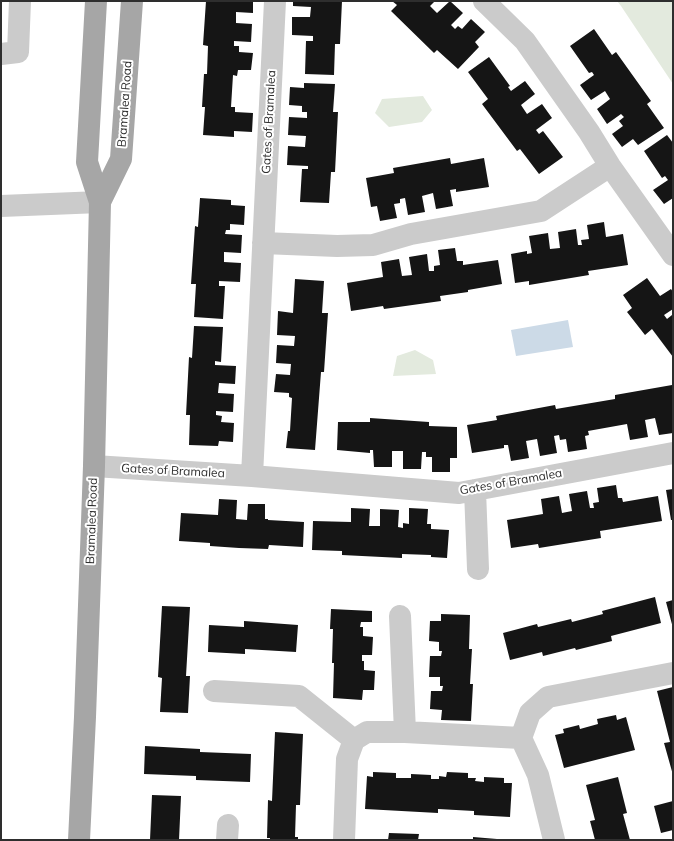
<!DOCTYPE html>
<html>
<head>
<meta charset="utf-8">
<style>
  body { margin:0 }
  #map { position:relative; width:674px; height:841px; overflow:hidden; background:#fff; font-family:Mulish,sans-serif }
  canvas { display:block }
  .frame { position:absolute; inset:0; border:2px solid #2e2e2e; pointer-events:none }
</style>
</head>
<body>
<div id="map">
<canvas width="674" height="841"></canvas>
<div class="frame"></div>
</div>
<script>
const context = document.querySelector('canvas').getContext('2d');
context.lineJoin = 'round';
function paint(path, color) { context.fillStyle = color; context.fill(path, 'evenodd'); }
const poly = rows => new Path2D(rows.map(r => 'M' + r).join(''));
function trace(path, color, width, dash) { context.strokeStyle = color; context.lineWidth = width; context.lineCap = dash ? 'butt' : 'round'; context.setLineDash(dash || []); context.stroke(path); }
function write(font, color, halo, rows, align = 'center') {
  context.font = font + ' Mulish,sans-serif'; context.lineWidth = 4; context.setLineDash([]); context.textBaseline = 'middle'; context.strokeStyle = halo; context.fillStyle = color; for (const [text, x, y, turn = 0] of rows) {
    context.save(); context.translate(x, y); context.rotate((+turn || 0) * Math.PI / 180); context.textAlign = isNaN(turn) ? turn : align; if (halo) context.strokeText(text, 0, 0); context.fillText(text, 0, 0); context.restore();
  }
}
const green = poly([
  [617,1,673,1,673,84,621,6],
  [423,96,432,110,422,122,389,127,375,113,382,99],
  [415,350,433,360,436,374,393,376,397,356]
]);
const water = poly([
  [568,320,573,347,516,356,511,330]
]);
const building = poly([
  [206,1,253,1,253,13,236,12,236,23,252,24,251,42,234,41,234,46,239,46,239,52,253,53,251,70,238,70,237,76,233,75,231,107,235,107,235,112,253,113,252,132,234,131,234,137,203,135,205,107,202,107,204,74,207,74,208,46,203,45],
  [293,1,342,1,340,44,335,44,334,75,305,74,306,41,313,41,313,36,292,35,292,17,310,17,311,7,293,6],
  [392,1,435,1,430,6,437,13,450,1,463,13,451,25,455,29,458,26,462,29,471,19,485,32,475,42,479,47,458,69,437,50,434,53,391,11,397,5],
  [594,29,612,55,616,52,651,101,647,104,664,128,638,145,633,139,622,147,612,134,623,126,619,121,624,117,621,114,607,124,597,109,610,99,605,91,591,100,580,85,594,75,592,72,589,73,570,46],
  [489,57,510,86,508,87,511,91,525,81,535,94,521,105,527,114,542,104,552,118,536,130,539,134,543,131,563,157,539,174,520,149,517,151,482,104,488,99,468,72],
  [304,83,335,84,333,112,338,112,335,172,331,172,329,203,300,202,302,169,308,169,308,166,287,165,288,146,305,147,306,136,288,135,289,117,307,118,307,112,302,112,302,106,289,105,290,87,304,88],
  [667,135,673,143,673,198,664,204,653,190,668,180,665,176,662,178,644,151],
  [450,158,451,164,484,158,489,187,456,192,456,189,450,190,453,206,436,209,433,193,422,196,425,212,408,215,405,198,400,199,400,203,394,204,397,218,380,221,377,206,371,207,366,178,394,173,393,168],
  [200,198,231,200,231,205,245,206,244,225,230,224,230,230,226,230,225,234,242,235,241,253,224,252,224,262,241,263,240,282,219,281,219,286,225,286,223,319,194,317,196,284,191,284,195,226,198,227],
  [604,222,606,237,623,234,628,265,588,271,589,275,529,285,529,281,515,283,511,254,527,251,527,254,532,253,529,236,548,233,550,249,560,248,558,232,576,229,578,245,582,245,581,240,589,239,587,225],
  [455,248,457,261,463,261,463,265,498,260,502,284,468,290,468,292,440,296,441,301,384,309,383,306,351,311,347,283,383,277,381,262,399,259,402,276,412,275,409,257,427,254,429,271,434,271,434,266,440,265,438,250],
  [647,278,660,296,671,289,673,292,673,309,664,315,667,319,672,315,673,317,673,357,652,329,645,335,627,312,632,308,623,295],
  [295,279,324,281,322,313,328,313,324,372,321,372,315,450,286,448,288,431,290,431,292,398,289,397,289,393,274,392,276,374,290,375,291,364,276,363,277,345,294,346,295,336,277,335,278,311,293,313],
  [194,326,223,327,221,362,215,361,215,365,236,366,235,384,219,383,218,393,234,394,233,412,216,411,216,415,222,416,221,422,234,423,233,442,219,441,218,446,189,445,190,415,186,415,189,357,192,358],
  [672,385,673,433,659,435,655,418,645,420,648,437,630,440,627,424,588,431,589,435,585,436,587,449,568,452,566,439,560,440,559,435,554,436,557,453,540,456,537,439,526,441,529,458,511,461,508,445,504,445,504,448,472,453,467,425,497,420,496,416,555,405,556,409,615,399,615,395],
  [370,418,429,422,429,426,457,427,457,458,450,458,450,472,432,472,432,457,426,457,426,452,422,452,421,469,403,469,403,451,392,451,392,467,374,467,373,450,370,450,370,453,337,450,338,422,370,422],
  [616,485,618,498,622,498,623,502,658,496,662,521,600,531,601,538,539,548,538,544,511,548,507,520,543,514,541,499,559,496,562,513,572,511,569,494,587,491,590,508,594,508,593,503,599,502,597,488],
  [673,489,673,520,671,520,666,490],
  [219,499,237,500,236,519,247,520,248,504,265,504,265,519,268,519,268,520,304,522,303,547,269,545,268,549,239,548,210,546,210,543,179,541,181,513,218,515],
  [351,508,370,509,369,526,380,526,380,509,399,510,398,527,403,528,403,523,409,524,409,508,428,509,427,524,431,524,431,529,449,530,447,558,431,557,431,555,402,554,402,558,342,555,342,551,312,550,313,521,351,522],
  [655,597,661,623,611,636,612,641,576,650,575,648,543,656,542,652,510,660,503,633,537,624,538,627,571,619,572,622,603,614,602,611],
  [673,600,673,628,666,602],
  [162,606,190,607,186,676,190,676,188,713,160,712,162,678,158,677],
  [331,609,372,611,372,622,361,622,360,627,363,627,363,636,373,637,372,655,362,655,362,661,364,661,364,670,375,671,374,690,363,690,362,700,333,698,334,663,332,663,333,629,330,629],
  [441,614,470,615,469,649,472,649,470,684,473,684,471,721,441,720,442,710,430,709,431,691,442,691,443,686,440,686,440,677,429,677,430,656,441,656,442,651,439,651,439,642,429,641,430,621,441,621],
  [244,621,298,625,296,652,245,649,245,654,208,652,209,625,244,627],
  [673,687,673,775,664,743,670,742,657,691],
  [616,715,617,720,626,717,635,750,564,768,555,735,564,733,563,729,579,725,580,729,598,724,597,719],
  [275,732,303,734,300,805,296,805,295,837,298,837,298,840,270,840,270,838,267,838,268,800,272,801],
  [145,746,200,749,200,752,251,754,250,782,196,780,196,776,144,774],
  [373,772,396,773,396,778,411,778,411,774,431,775,431,779,439,779,439,776,446,777,447,772,468,773,468,778,476,778,475,781,484,782,484,777,504,778,504,783,512,783,510,817,474,815,474,811,438,809,438,813,365,809,367,776,373,777],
  [618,777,627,813,623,814,630,840,595,840,590,821,595,820,586,785],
  [152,795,181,796,179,840,150,840],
  [673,801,673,830,661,833,654,806],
  [389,833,419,834,418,840,388,840],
  [473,837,497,839,497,840,473,840]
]);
const minor = poly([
  [484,1,525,41,589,132,610,166,673,255],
  [1,54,18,52,20,1],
  [1,206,100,202],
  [263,243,337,246,373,245,411,234,541,211,610,166],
  [94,466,252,476,459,493,673,453],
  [252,476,275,1],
  [475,490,478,569],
  [400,616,405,732],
  [214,691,299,696,354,740],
  [227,840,228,825],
  [344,840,347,759,354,740,367,732,405,732,521,738],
  [554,840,538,775,521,738,530,713,548,697,673,673]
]);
const major = poly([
  [100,202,121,159,132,1],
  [79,840,85,717,94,466,100,202,87,162,96,1]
]);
const streetNames = [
  ["Bramalea Road",125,104,-86],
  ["Gates of Bramalea",269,122,-87],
  ["Gates of Bramalea",173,471,3],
  ["Gates of Bramalea",511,482,-10],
  ["Bramalea Road",92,521,-88]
];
paint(green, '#e3eade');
paint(water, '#ccdae7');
paint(building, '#151515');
trace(minor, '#cbcbcb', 22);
trace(major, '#a6a6a6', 22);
write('12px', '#2e2e2e', '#fff', streetNames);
</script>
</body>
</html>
